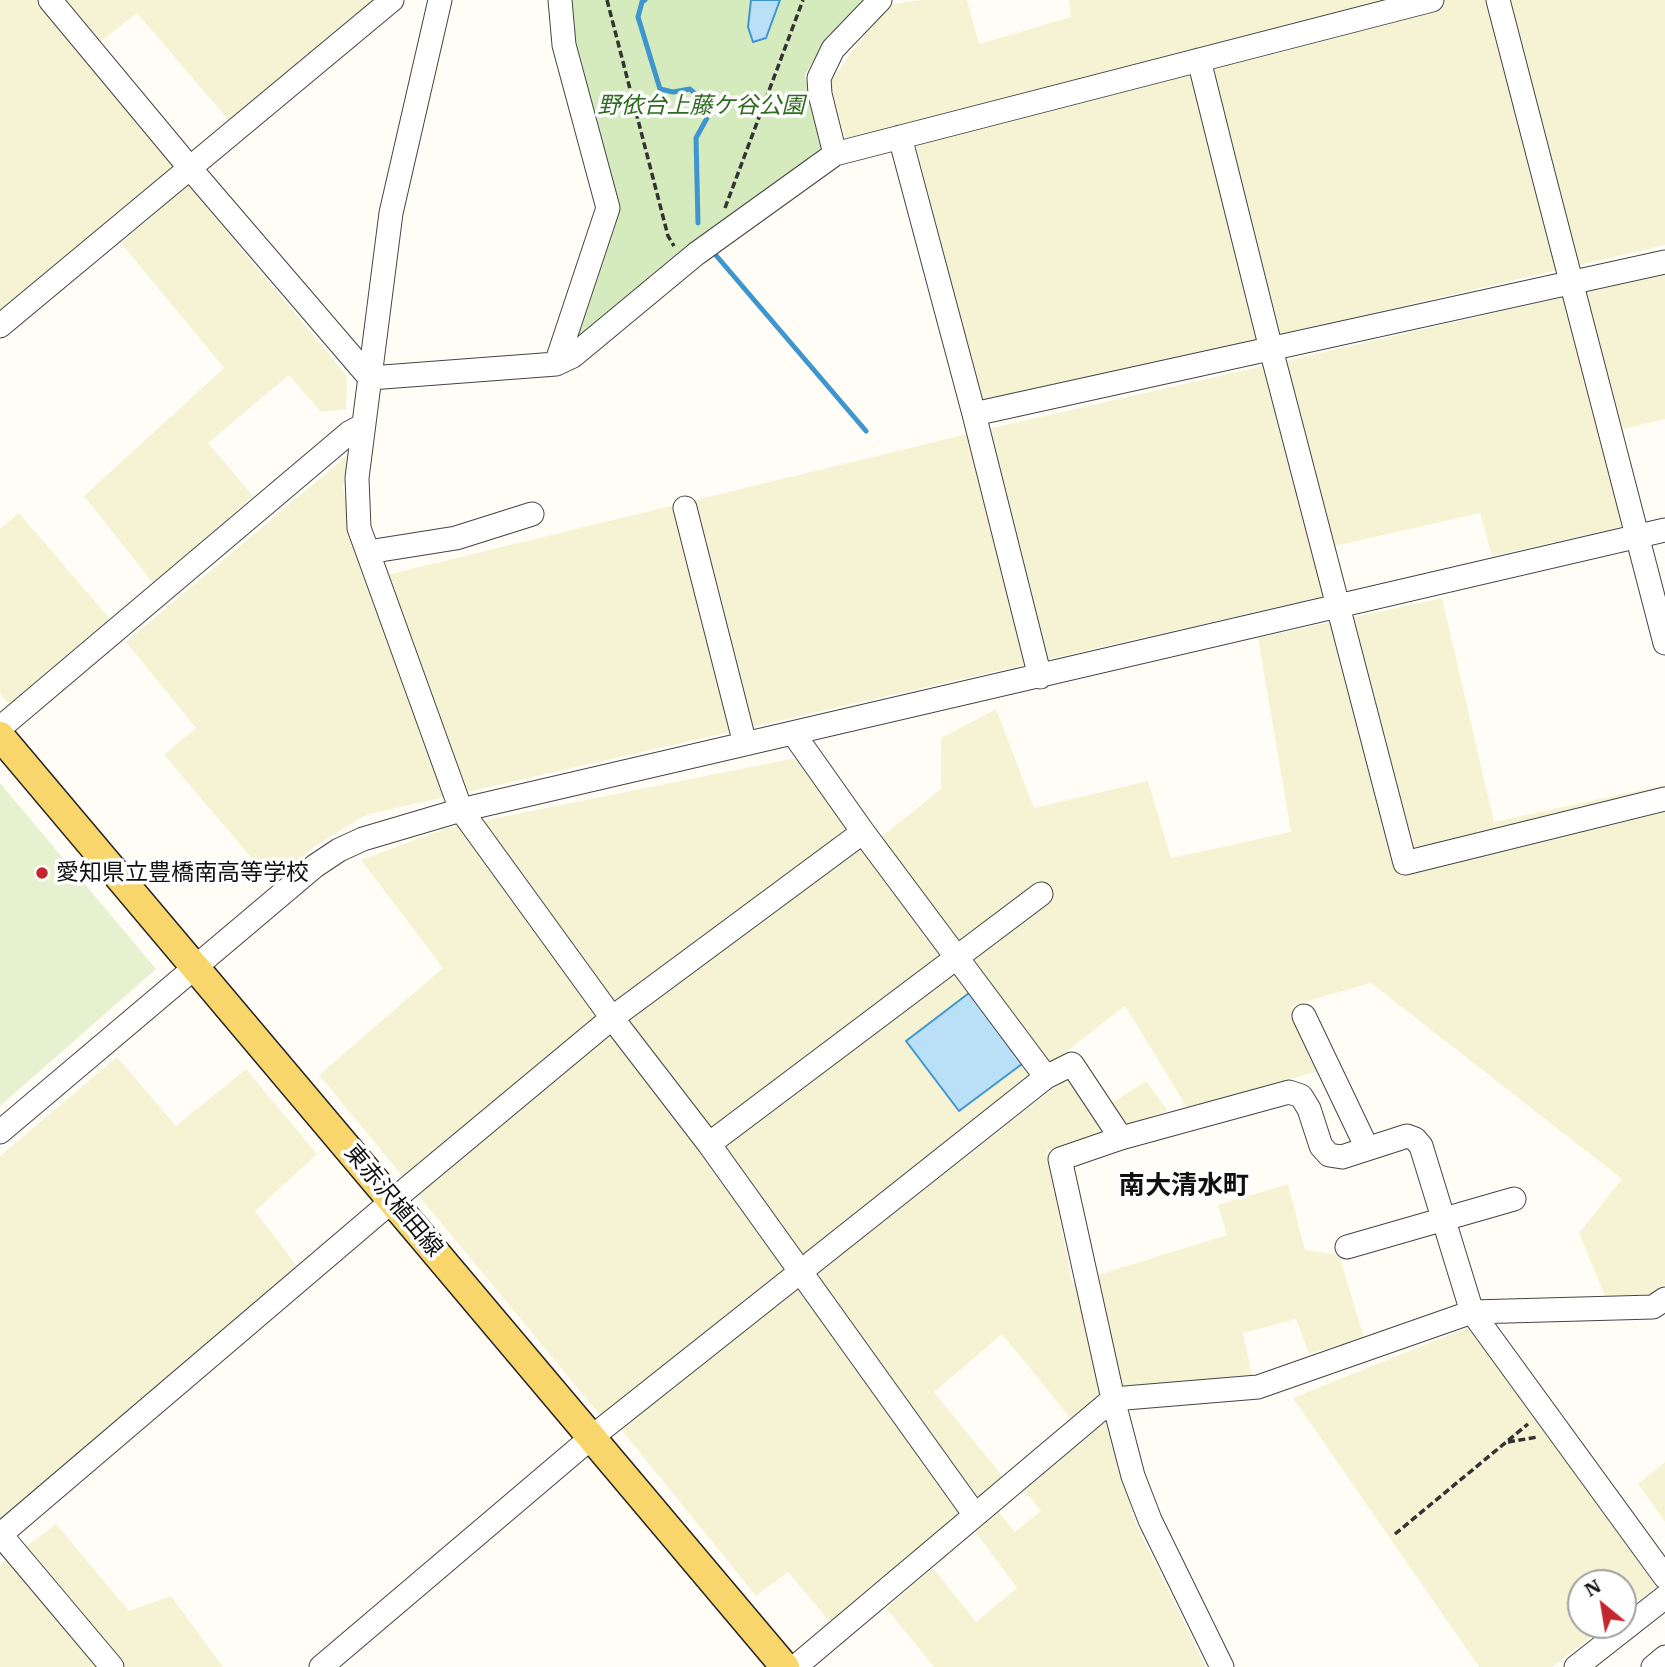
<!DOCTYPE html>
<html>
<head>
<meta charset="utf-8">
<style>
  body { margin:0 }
  #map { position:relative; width:1665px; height:1667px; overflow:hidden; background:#fffdf5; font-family:"IBM Plex Serif",serif }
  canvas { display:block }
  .north { position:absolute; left:1567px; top:1569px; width:70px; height:70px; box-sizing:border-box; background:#fff; border:2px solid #a0a0a0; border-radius:50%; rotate:330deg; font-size:19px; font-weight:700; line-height:28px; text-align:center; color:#111 }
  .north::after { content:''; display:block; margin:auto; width:24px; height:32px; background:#c4262e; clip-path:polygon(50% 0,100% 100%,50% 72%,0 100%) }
</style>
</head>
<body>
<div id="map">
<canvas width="1665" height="1667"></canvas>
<div class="north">N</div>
</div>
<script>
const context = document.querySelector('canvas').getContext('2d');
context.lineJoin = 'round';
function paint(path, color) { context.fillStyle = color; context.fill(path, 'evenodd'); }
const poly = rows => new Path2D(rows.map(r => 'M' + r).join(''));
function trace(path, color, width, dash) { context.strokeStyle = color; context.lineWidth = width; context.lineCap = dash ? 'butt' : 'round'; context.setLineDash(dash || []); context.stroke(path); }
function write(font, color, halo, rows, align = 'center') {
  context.font = font + ' "IBM Plex Serif","Noto Sans JP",serif'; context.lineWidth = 7; context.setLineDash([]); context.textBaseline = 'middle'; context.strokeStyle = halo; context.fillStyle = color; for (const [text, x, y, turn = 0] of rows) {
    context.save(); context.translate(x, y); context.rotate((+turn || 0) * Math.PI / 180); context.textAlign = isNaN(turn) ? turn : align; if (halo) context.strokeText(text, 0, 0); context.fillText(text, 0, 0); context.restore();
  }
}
const farmland = poly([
  [0,0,373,0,231,123,137,13,85,54,180,166,0,314],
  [920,0,967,0,979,44,1071,17,1069,0,1665,0,1665,245,982,404,911,125,847,141,829,83,887,5],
  [188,185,347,376,346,409,321,412,289,375,208,443,253,496,153,583,84,496,224,368,121,243],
  [1665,274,1665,419,1603,434,1625,526,1492,556,1480,513,1313,551,1325,596,366,815,315,846,273,883,164,755,196,728,126,642,349,454,343,485,350,532,370,579,992,428],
  [19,513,110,619,9,704,0,693,0,529],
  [1442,598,1494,822,1665,785,1665,1285,1652,1294,1605,1296,1579,1233,1622,1179,1371,983,1291,1006,1322,1070,1188,1109,1125,1006,600,1415,319,1075,443,968,361,860,447,828,795,758,865,850,941,789,941,738,996,709,1034,808,1148,781,1171,858,1291,832,1258,638],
  [117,1057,176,1126,246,1069,317,1154,255,1211,297,1266,0,1519,0,1156],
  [1068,1077,1093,1115,1146,1081,1168,1111,1047,1151,1072,1283,1227,1235,1218,1205,1288,1184,1305,1250,1339,1255,1364,1338,1309,1354,1296,1319,1243,1333,1252,1375,1107,1389,1072,1420,1002,1334,934,1392,1004,1478,831,1623,788,1572,756,1596,620,1428],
  [1471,1326,1656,1587,1623,1613,1623,1583,1581,1583,1581,1625,1607,1625,1552,1667,1479,1667,1293,1398],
  [1109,1419,1134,1520,1206,1667,934,1667,886,1608,933,1568,976,1622,1017,1588,975,1531,998,1511,1015,1532,1041,1511,1024,1490],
  [1665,1462,1665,1522,1638,1484],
  [56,1524,129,1611,171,1596,223,1667,0,1667,0,1566]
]);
const green = poly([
  [571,0,867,0,825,40,805,75,821,148,566,351,616,203,575,48]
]);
const pitch = poly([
  [0,783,156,969,0,1106]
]);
const water = poly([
  [751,0,780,0,766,38,753,42,748,27,751,0],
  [969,993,1022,1064,959,1111,906,1041,969,993]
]);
const stream = poly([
  [645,0,642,2,638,17,660,89,673,92,690,89,701,99,707,118,696,138,698,223],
  [714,253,866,431]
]);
const path = poly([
  [607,0,668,236,674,246],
  [725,208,803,0],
  [1508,1442,1538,1437],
  [1395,1534,1528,1424]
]);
const minor = poly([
  [50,0,189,167,370,378,556,364,573,356,696,254,835,154,1432,0],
  [440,0,391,213,357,478,359,528,461,810,612,1018,709,1144,975,1515],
  [1498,0,1665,643],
  [1199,60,1271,349,1405,863,1665,799],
  [900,137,974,414,1040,677],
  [835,154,820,94,819,78,833,49,880,0],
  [0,326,392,0],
  [556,364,608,208,564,45,560,0],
  [974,414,1665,262],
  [685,508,745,744],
  [368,552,456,538,532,514],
  [0,728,349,433,362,426],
  [1304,1016,1367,1148],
  [1046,1077,1072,1064,1121,1138],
  [0,1132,315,866,339,850,363,839,461,810,1665,530],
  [709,1144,1041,894],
  [1347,1247,1514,1199],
  [0,1534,112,1667],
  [0,1535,392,1201,612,1018,863,832],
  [321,1667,592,1437,1046,1077,863,832,793,733],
  [795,1667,1113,1399,1258,1387,1472,1312,1653,1307,1665,1299],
  [1222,1667,1150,1520,1133,1476,1113,1399,1060,1159,1121,1138,1289,1092,1301,1096,1309,1109,1321,1146,1329,1155,1342,1157,1407,1136,1415,1139,1421,1146,1472,1312,1665,1577],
  [1576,1667,1665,1597],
  [1653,1667,1665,1657]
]);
const major = poly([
  [0,736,785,1667]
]);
const markers = [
  [42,873,7,"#c4262e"]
];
const parkNames = [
  ["野依台上藤ケ谷公園",701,106]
];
const poiNames = [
  ["愛知県立豊橋南高等学校",56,873]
];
const streetNames = [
  ["東赤沢植田線",393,1201,50]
];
const quarterNames = [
  ["南大清水町",1184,1186]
];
paint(farmland, '#f6f3d4');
paint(green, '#d5ebbd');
paint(pitch, '#e6f2cf');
paint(water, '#b9e0f7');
trace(water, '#3f96cf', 2);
trace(stream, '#3f96cf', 5);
trace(minor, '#444', 25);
trace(major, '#222', 31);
trace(path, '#333', 3.5, [7, 3.5]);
trace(minor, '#fff', 23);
trace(major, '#f9d66b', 28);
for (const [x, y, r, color] of markers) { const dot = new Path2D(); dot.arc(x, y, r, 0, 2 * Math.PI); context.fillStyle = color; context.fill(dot); trace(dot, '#fff', 2.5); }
write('italic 23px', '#2f6b1f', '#fff', parkNames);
write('23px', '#111', '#fff', poiNames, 'left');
write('23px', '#111', '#fff', streetNames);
write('bold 26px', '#111', '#fff', quarterNames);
</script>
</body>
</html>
